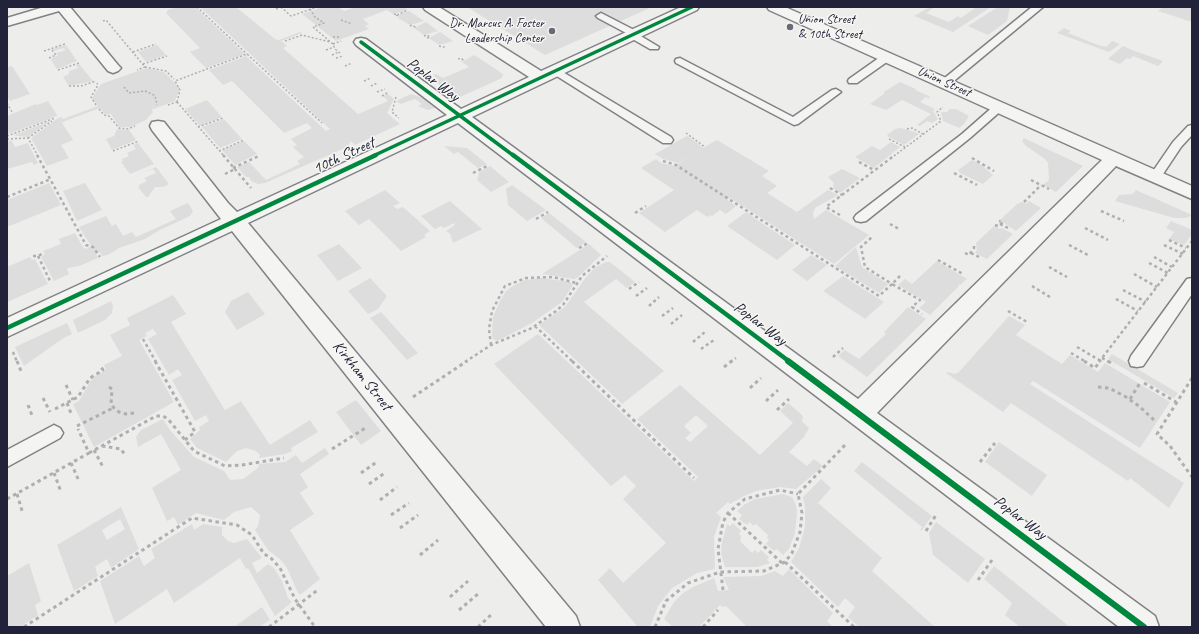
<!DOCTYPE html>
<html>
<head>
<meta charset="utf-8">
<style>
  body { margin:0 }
  #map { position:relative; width:1199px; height:634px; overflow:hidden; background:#ededec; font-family:Caveat,sans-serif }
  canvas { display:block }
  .frame { position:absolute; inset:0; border:8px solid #22223b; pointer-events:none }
</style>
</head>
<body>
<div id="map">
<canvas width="1199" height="634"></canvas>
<div class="frame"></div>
</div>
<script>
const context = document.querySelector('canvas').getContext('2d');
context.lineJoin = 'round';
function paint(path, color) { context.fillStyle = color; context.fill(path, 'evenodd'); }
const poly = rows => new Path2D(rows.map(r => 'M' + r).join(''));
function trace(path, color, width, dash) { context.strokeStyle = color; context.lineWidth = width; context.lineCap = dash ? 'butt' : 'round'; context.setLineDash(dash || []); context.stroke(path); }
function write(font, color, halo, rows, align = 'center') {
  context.font = font + ' Caveat,sans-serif'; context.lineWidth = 3; context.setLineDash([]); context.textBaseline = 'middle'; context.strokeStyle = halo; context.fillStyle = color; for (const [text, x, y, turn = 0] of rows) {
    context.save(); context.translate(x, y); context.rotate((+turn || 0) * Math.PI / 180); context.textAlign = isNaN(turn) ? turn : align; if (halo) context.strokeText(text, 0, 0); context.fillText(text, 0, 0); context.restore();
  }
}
const built = poly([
  [178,7,195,7,245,54,206,68,190,52,200,48,166,13,168,10],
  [200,7,236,7,275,39,279,40,300,32,302,33,281,41,287,46,283,48,358,114,388,101,383,96,388,94,394,99,387,113,400,124,355,145,351,141,347,147,265,183,258,184,251,181,249,177,246,177,237,167,249,162,266,180,300,164,297,161,304,157,293,147,297,145,291,139,312,128,307,123,284,133,232,81,223,85,209,70,246,56,326,131,330,129],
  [323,7,338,7,344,11,356,7,403,7,408,10,393,14,387,10,363,19,369,24,365,26,369,29,336,41,302,14],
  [467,7,652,7,545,55],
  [930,7,935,7,926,13,949,22,958,16,961,18,975,8,974,7,991,7,953,32,914,16],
  [998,7,1010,7,1007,21,988,35,968,26],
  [1163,7,1192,7,1192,22,1158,11],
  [409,11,424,21,410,25,398,18,400,14],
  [426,22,438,31,424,35,414,28],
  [1064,28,1071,31,1068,33,1098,45,1106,47,1112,41,1120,44,1109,52,1057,33],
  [440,32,453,41,439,45,429,38],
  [66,45,77,61,57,69,51,60,52,58,58,56,56,53,66,50,63,48,54,51,53,49],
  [157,45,166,55,146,62,138,52],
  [1123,46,1132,50,1163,61,1158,66,1133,56,1130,59,1127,58,1120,64,1108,59],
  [474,55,503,74,502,78,458,98,435,82,439,80,433,75,436,74,443,78,469,67,462,62],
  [79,64,93,81,69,86,63,77,69,74,69,71,78,68,76,65],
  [12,66,30,94,10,101,7,97,7,67],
  [147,68,164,72,180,88,175,101,151,110,153,112,146,120,130,127,119,127,111,114,105,114,100,108,65,121,62,123,73,140,61,145,69,158,47,166,31,138,58,118,61,117,63,119,98,106,92,98,101,84],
  [900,82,916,89,915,90,929,96,930,99,926,97,920,102,935,109,933,111,938,119,932,123,927,121,920,126,917,125,931,114,902,100,886,110,870,104,884,94,884,92],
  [411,94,423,98,435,108,428,110,418,106,422,104,415,99,401,104,397,102,398,100],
  [207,100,222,117,200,126,185,109],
  [48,101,57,115,57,116,11,133,7,133,7,116,36,104,37,105],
  [950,109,956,109,969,116,964,124,959,128,943,121,941,112,947,112],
  [224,119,242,139,220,148,202,127],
  [50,121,28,137,10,135,14,135],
  [901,128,915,132,919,134,904,145,887,136,888,135,887,135,895,129],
  [117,129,129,130,136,140,112,150,106,139,114,136],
  [687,136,699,144,703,148,717,140,769,171,762,176,777,186,767,193,797,212,828,190,838,195,815,208,813,213,814,219,826,210,869,235,834,264,730,198,727,200,736,206,726,214,720,210,712,216,710,215,707,217,697,210,665,232,639,213,674,190,641,168,656,159,661,163,674,166,691,156,678,163,663,159,655,154],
  [1024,138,1083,166,1056,192,1043,185,1049,180,1048,163,1045,159,1026,146,1022,141],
  [11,140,15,147,28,143,38,163,34,165,32,162,7,169,7,142],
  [244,141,257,154,235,165,222,150],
  [891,142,900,147,874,168,855,157,872,146,880,150],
  [138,143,154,164,130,174,121,162,123,161,122,159,129,156,127,153,136,149,133,145],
  [444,146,467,148,487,164,478,168,458,152,454,154],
  [972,160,980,164,993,175,983,184,960,173,958,170],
  [490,166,509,182,491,192,477,180,479,175,479,172],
  [156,167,169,184,163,187,155,187,148,197,146,197,139,188,139,185,147,181,144,178,156,173,153,169,140,174],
  [842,169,860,178,840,193,833,188,834,183,828,177],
  [49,183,61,205,7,227,7,200],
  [85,183,102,210,77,221,63,191],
  [512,185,546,210,527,221,508,205,506,189],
  [385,190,400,203,393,206,397,209,403,207,430,231,424,235,426,237,401,251,369,219,359,225,345,211],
  [1136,190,1192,215,1192,216,1185,218,1174,218,1115,201,1119,195,1133,194],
  [450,201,482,229,453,243,450,234,446,231,455,225,454,223,444,228,441,226,435,229,421,216],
  [1029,201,1041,208,1016,231,1000,220,1017,204,1022,202,1026,204],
  [188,203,193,211,190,216,160,230,145,239,119,248,108,255,102,256,100,252,96,254,98,258,79,266,68,268,67,269,69,274,54,281,41,257,45,254,43,251,61,244,59,239,75,233,83,247,86,249,91,246,79,227,106,216,112,226,116,224,123,236,132,232,136,237,176,219,170,211],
  [746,212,763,224,795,245,777,260,727,226],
  [549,213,586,242,577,248,541,218],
  [1171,221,1192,230,1192,238,1190,237,1184,245,1169,239,1174,232,1166,228],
  [994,226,1000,229,1002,228,1013,234,987,259,975,253,977,250,976,243],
  [339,244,362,268,338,281,317,255],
  [589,244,601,255,577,278,574,279,542,274],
  [856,247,862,267,888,284,879,293,835,266],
  [811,255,827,265,807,281,792,270],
  [30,257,32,260,35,259,48,284,7,302,7,267],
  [937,261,967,279,960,285,958,284,959,286,930,315,919,308,926,302,898,285,905,279,912,284],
  [606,262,610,262,635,282,627,288,616,279,584,302,664,371,622,404,539,325,565,307,586,277,596,267],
  [843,276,884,302,865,319,823,291],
  [370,278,387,296,378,309,368,314,348,291],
  [542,278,570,282,573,285,562,302,532,323,497,341,493,339,492,335,493,317,500,301,506,291,511,287,525,280],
  [248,292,265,314,237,330,225,312,231,301],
  [173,295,186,314,171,322,225,410,241,401,270,445,310,420,318,432,291,448,292,451,285,454,259,458,260,455,256,451,246,448,237,451,226,462,197,448,190,439,200,430,199,427,209,421,206,415,195,421,172,380,182,375,178,369,169,375,148,339,157,334,153,329,145,333,147,336,139,340,174,402,94,447,73,404,79,401,93,377,106,370,104,365,122,356,110,335,130,325,127,318],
  [111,301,113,306,112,313,105,320,78,333,73,320],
  [908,307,926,319,867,377,838,356,845,350,859,359,886,334,884,332],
  [381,312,418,353,407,360,370,318],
  [1009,316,1025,325,1016,335,1062,364,1070,355,1098,372,1105,363,1170,402,1140,448,1033,381,1030,384,1184,483,1169,508,1130,478,1128,481,1011,403,1003,412,946,373,948,372,955,374,959,372],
  [67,323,72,334,62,339,24,366,15,347],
  [538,334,694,481,698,477,637,419,680,385,760,455,793,423,780,411,788,403,801,414,803,417,802,421,809,428,804,437,789,452,807,466,814,459,823,466,796,489,780,487,756,491,744,496,730,504,728,502,716,513,721,517,714,537,715,569,697,573,672,588,658,606,650,627,638,627,598,580,610,568,623,583,666,543,623,499,636,486,625,475,611,486,494,364],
  [696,415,708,426,690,442,685,438,691,433,684,426],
  [1112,354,1178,393,1174,398,1108,359],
  [356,400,381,431,361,445,336,412],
  [163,419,170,430,194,457,224,471,230,480,243,479,258,468,259,464,285,462,296,455,302,463,325,448,329,454,300,474,308,487,300,493,314,514,290,530,320,579,300,595,297,591,287,568,281,560,268,550,255,530,258,526,260,515,251,507,234,512,224,520,196,513,178,525,174,517,167,521,152,488,181,470,161,434,138,447,136,437,141,430],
  [999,442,1047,475,1032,496,985,462],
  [862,462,932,516,922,530,920,530,922,527,854,471],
  [821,479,831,488,818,503,882,558,872,571,935,627,859,627,848,617,855,607,845,598,838,607,791,562,799,548,805,527,805,508,803,497],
  [783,494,792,497,796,505,797,512,795,533,789,549,783,555,777,549,774,551,766,544,769,540,767,538,768,535,756,524,753,526,750,522,747,525,739,519,742,515,737,511,745,504,755,499],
  [121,507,139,549,111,568,107,559,95,567,98,576,74,591,57,545],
  [120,519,125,529,107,540,102,530],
  [936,522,985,559,968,583,933,555,929,533],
  [733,523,741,531,739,534,741,536,740,541,752,553,755,550,758,553,761,550,769,557,767,560,770,563,757,567,725,567,721,553,722,542,727,524,730,526],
  [192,524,194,530,203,524,222,527,222,535,228,541,234,543,247,539,262,558,252,563,257,573,268,564,274,568,282,581,288,598,292,602,275,616,248,568,246,569,240,558,174,603,167,589,115,624,100,581,139,556,144,566,155,558,151,549],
  [29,563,41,601,35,605,38,615,20,627,7,627,7,576],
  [994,566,1070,627,1020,627,1005,615,1012,603,984,579],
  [789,569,833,613,827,621,833,627,747,627,726,606,723,607,720,605,699,627,673,627,664,619,674,602,683,593,693,587,714,578,718,591,729,590,723,577,761,576,775,571,783,576],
  [262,607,270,620,259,627,234,627]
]);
const pathFar2 = poly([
  [197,7,247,54],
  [281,7,291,16,317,7],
  [276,9,281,7],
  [310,9,315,17,324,23,313,27,333,44,335,49,340,53],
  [394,14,398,15,396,16],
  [397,15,408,10],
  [341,20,352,24],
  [103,21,106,20,145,67,137,70],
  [410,26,412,25,415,27,413,28],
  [424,36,427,35,430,37,427,38],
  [333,37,341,37],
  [285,41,302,35,330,42],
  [333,44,341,41],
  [439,46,444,47,442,48],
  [326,50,334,47],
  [44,51,65,44],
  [133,52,156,44],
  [332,55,339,52],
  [49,58,56,55,51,49],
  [336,58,343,56],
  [458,59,461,58,463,60,461,61],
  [143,64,167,56],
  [345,66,352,63],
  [145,67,166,71,174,79],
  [58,70,79,63],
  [364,81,371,78],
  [69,86,81,86,96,81],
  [371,86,377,83],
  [124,87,129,93,145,91,152,94,155,96,157,105],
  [377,92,385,89],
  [382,96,389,92],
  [396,97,392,112,399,118],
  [177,102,180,90,175,81,247,54,322,123],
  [177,102,224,156],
  [7,103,12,112],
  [96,105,91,97,98,85,97,83],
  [168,105,177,102],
  [99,109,104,115,109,116,119,128,128,129,135,126],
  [198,127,223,118],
  [907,129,912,128,923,134],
  [686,133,705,147],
  [7,136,55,118],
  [28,138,52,121],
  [7,139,28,138,38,156],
  [889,139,905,147],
  [113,151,139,141],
  [219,151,244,140],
  [894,156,941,121,937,112,943,107]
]);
const pathFar1 = poly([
  [37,155,86,245,93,247,100,257],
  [223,155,251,188],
  [972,158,994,171],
  [663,161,676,165,879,296,892,284,865,267,861,247,872,237],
  [859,162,874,170],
  [233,168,259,156],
  [473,173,487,166],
  [954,173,977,185],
  [225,174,235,169],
  [1031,180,1049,189],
  [830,188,842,195],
  [7,197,51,179],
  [1024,202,1041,185],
  [1101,211,1124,221],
  [635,213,646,206],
  [840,215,826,207,895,155],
  [536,219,548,212],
  [890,224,899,229],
  [1000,224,1008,228],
  [995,225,998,226,1003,222,999,221],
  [1085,228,1108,240],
  [1169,240,1186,248],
  [1069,245,1088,255],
  [1164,245,1183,254],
  [579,248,588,243],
  [965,253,969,255,974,248,974,245],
  [971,253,979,257],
  [33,256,38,256,42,254,41,252],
  [38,256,50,281],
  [1154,257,1172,267],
  [938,260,963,274],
  [1149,263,1168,273],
  [1049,267,1067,277],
  [1134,274,1157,287],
  [900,276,892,284,920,300,912,307,922,314],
  [1032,286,1050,297],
  [629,289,639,282],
  [1123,290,1146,302],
  [636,296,647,288],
  [1116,299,1138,311],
  [649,306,659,297],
  [1008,311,1027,322],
  [662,316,673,308],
  [671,324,682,315],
  [535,326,573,362],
  [143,339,156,362],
  [693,342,705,332],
  [491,345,489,329,492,311,505,286,526,278,553,277,576,283],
  [1077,347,1101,361],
  [701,349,714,340],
  [13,352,17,362],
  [1071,353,1086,362],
  [833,357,843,348],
  [1102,358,1109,362],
  [465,362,491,345,532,328,556,311,563,305,582,276,607,256],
  [730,362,736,358],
  [1099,362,1192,241]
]);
const path = poly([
  [17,361,21,371],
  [155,361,195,432,185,440],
  [572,361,694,478],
  [1084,361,1095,368,1100,361],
  [1108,361,1114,365],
  [724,367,732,361],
  [1192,378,1157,434,1170,446,1192,477],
  [1144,383,1176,402],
  [66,385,73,400],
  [109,387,112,389,111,404,114,408,119,412,126,414,134,413],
  [1098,387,1109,388,1126,397,1139,406,1154,420],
  [750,388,761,378],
  [413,397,467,361],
  [43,398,50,412],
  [1130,399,1140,383],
  [766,401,778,390],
  [67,403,72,416],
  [28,405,33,418],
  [55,409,78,397,90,378,103,370,101,367],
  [777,410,789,399],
  [77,426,113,408],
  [102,446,121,449,125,455],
  [332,449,367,427],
  [94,450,103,467],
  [89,453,156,416,163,416,168,419,194,451,225,466,242,465,284,458],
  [980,462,995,443],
  [71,463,79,481],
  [54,473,61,492],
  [361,473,378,461],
  [369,484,386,472],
  [17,494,23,514],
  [7,499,89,453,78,429],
  [380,500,397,487],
  [728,513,782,563],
  [391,515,409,503],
  [400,528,418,515],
  [926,531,936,515],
  [420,555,438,540],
  [785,562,854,627],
  [978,580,992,560],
  [723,590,718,549,723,522,728,513,745,499,780,490,798,494],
  [450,597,468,581],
  [459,610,478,594],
  [24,627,192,518,237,525,252,535,264,554,270,557,280,568,295,599,315,627],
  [269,627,319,589],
  [478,627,493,613],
  [655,627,666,601,688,583,720,572,764,571,785,562,792,553,800,532,802,513,798,494,846,444],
  [703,627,718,610]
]);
const service = poly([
  [1032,7,1043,7,949,85,941,85,940,83,941,81,1032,7],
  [601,13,638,32,639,35,659,47,658,49,650,49,629,37,628,34,598,18,596,16,601,13],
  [887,54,892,57,891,59,857,83,849,83,848,81,849,79,883,55,887,54],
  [680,58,793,117,832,90,836,89,841,92,798,124,794,125,676,63,675,61,676,59,680,58],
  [556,68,671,137,673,140,671,143,663,143,552,73,551,71,556,68],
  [999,104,1003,105,1005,107,1003,109,970,138,866,221,861,222,856,221,854,218,856,215,962,134,995,105,999,104],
  [1192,125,1192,135,1181,147,1159,180,1151,180,1149,177,1173,142,1188,126,1192,125],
  [1192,278,1192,294,1143,366,1137,367,1131,366,1129,361,1131,356,1187,279,1192,278],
  [54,425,60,428,63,433,60,438,7,467,7,450,54,425]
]);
const minor = poly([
  [44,7,70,7,118,65,121,68,118,71,113,73,108,71,59,11,7,26,7,18,44,7],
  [423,7,439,7,541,71,681,7,699,7,697,10,472,117,858,399,1102,160,769,10,767,7,785,7,1192,186,1192,199,1116,166,877,413,1155,616,1159,627,1119,627,458,123,248,223,576,616,580,627,546,627,232,231,7,337,7,318,221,219,152,130,150,126,152,122,158,121,164,122,228,203,237,212,447,115,356,45,354,42,356,39,361,38,366,39,461,109,529,77,425,10,423,7]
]);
const cyclewayFar2 = poly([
  [361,42,514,156],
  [373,156,692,7]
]);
const cyclewayFar1 = poly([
  [513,155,790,362],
  [7,328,376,155]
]);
const cycleway = poly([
  [788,361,1144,627]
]);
const markers = [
  [790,27,4,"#696979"],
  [552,31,4,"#696979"]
];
const farPoinames = [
  ["Union Street",798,20],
  ["& 10th Street",798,35],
  ["Dr. Marcus A. Foster",544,24,"right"],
  ["Leadership Center",544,39,"right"]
];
const farStreetnames = [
  ["Union Street",944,82,24]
];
const streetNames = [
  ["Poplar Way",433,80,37],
  ["10th Street",344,156,-25],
  ["Poplar Way",760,324,37],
  ["Kirkham Street",362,376,51],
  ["Poplar Way",1020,518,37]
];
paint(built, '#ddd');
trace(service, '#828286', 3);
trace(minor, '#828286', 3);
trace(pathFar2, '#afafb0', 1.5, [2, 2]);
trace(pathFar1, '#afafb0', 2.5, [3, 3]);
trace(path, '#afafb0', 3, [3.5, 3.5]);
paint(service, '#f4f4f2');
paint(minor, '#f4f4f2');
trace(cyclewayFar2, '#00873e', 3.5);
trace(cyclewayFar1, '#00873e', 4.5);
trace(cycleway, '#00873e', 6);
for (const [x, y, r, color] of markers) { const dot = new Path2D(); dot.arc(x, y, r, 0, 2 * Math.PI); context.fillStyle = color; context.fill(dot); trace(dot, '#f6f6f2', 1.5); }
write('13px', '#22223b', '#f6f6f2', farPoinames, 'left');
write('13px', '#22223b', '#f6f6f2', farStreetnames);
write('16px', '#22223b', '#f6f6f2', streetNames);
</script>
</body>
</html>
